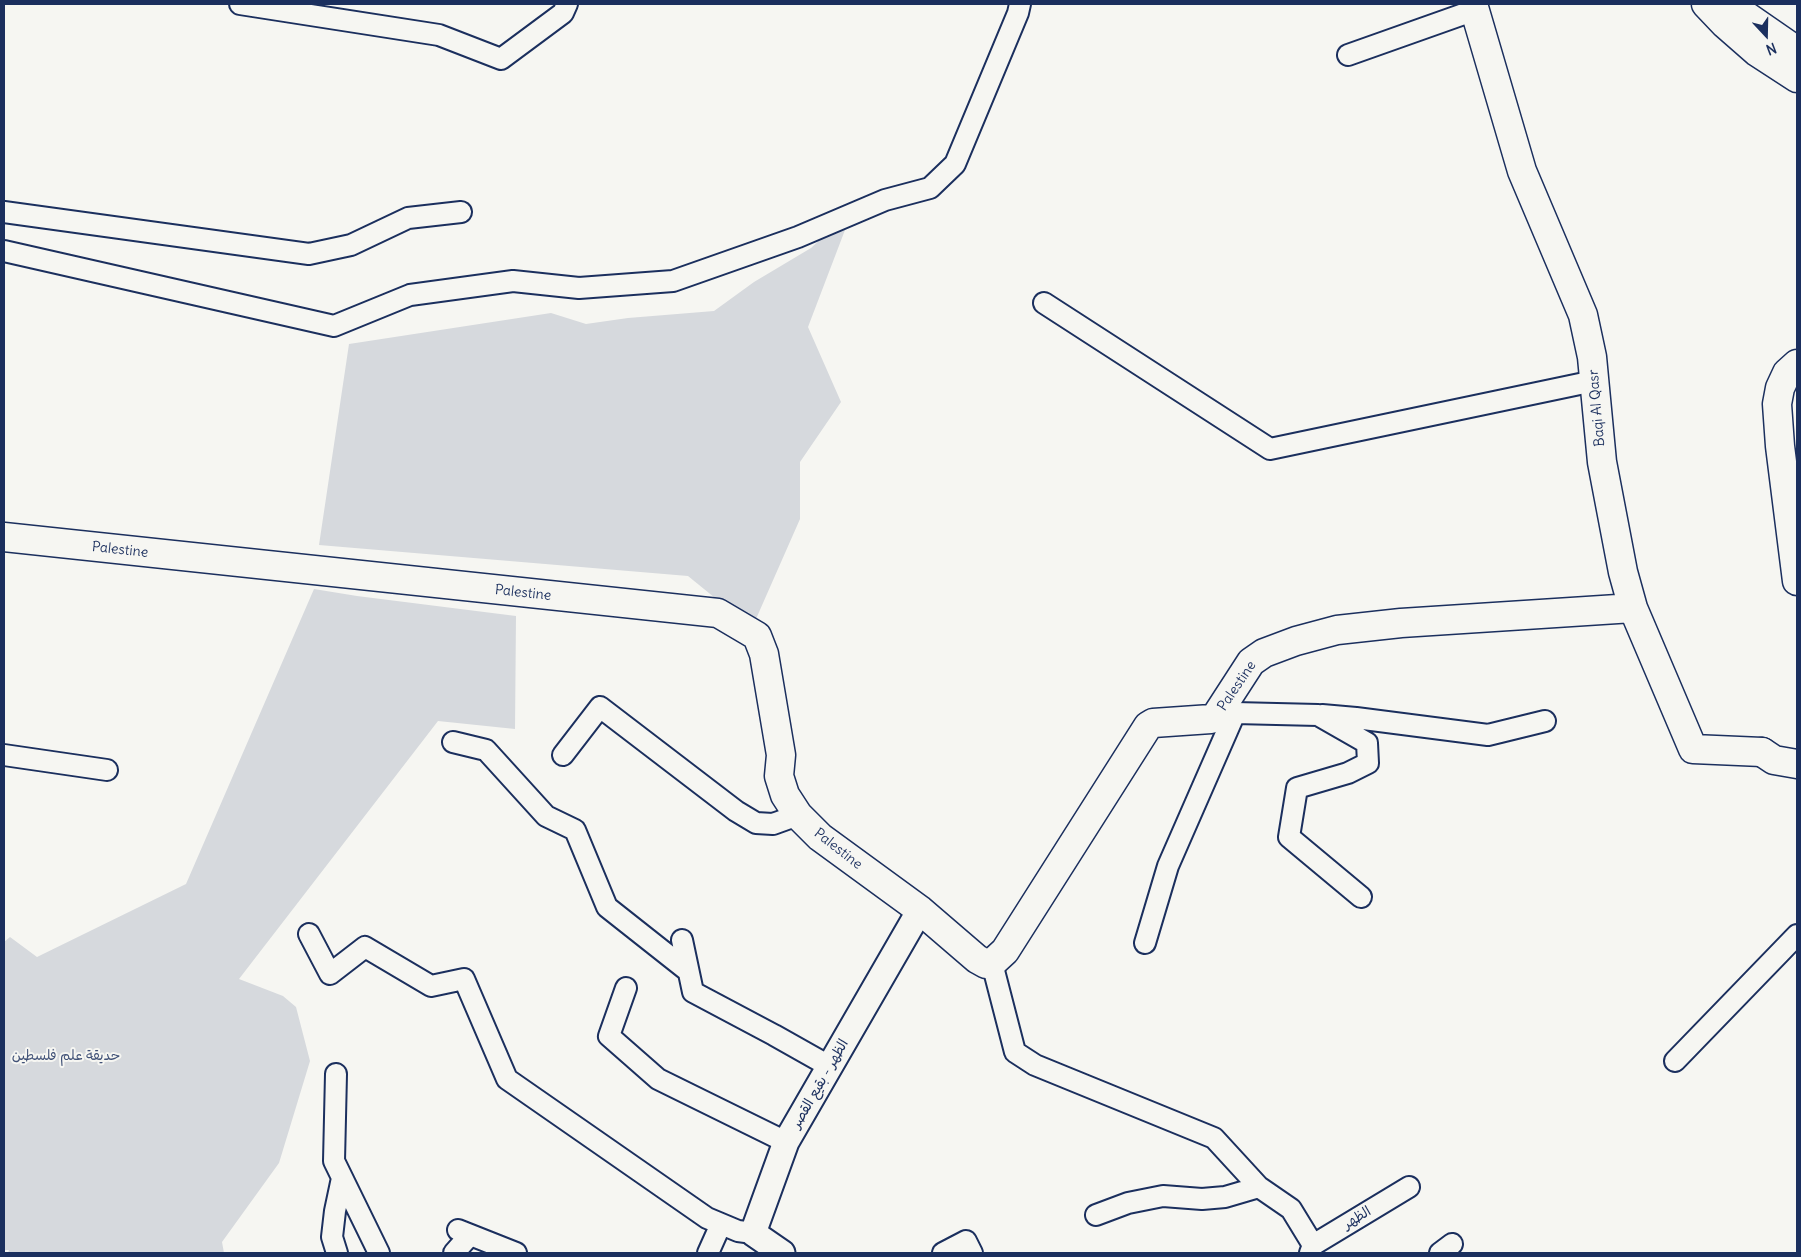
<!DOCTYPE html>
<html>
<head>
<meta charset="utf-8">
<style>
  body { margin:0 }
  #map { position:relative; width:1801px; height:1257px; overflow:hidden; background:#f6f6f2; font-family:Delius,sans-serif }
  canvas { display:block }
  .frame { position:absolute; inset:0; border:5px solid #1b2f5e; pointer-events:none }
  .north { position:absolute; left:1741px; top:10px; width:50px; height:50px; -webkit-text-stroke:4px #f6f6f2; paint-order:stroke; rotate:159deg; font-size:14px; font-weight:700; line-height:20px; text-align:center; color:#1b2f5e }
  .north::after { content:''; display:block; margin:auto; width:18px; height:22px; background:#1b2f5e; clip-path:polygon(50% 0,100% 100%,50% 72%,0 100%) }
</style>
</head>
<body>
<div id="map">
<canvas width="1801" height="1257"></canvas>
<div class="frame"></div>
<div class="north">N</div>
</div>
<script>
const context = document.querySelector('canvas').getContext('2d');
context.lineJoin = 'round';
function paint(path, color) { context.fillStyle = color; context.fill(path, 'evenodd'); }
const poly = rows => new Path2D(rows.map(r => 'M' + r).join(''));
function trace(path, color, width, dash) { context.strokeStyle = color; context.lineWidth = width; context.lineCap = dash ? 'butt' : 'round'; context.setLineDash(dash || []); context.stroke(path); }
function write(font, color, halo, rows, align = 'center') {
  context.font = font + ' Delius,"Playpen Sans Arabic",sans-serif'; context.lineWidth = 4; context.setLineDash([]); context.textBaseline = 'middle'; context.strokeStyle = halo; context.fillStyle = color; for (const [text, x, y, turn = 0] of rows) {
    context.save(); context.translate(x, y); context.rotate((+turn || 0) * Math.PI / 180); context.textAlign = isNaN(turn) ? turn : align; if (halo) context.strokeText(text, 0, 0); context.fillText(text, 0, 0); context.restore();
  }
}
const green = poly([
  [853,209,808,327,841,402,800,462,800,519,752,628,688,576,319,545,349,344,551,313,586,324,628,318,714,311,754,282,811,248],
  [314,589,357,596,516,616,515,729,438,721,239,979,283,996,296,1007,310,1061,279,1163,222,1242,224,1253,8,1253,9,1250,4,1250,4,942,10,937,37,957,186,884]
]);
const minor = poly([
  [240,4,439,35,501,59,563,13,567,4],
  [1348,55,1475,10],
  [4,212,309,254,351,245,408,218,461,212],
  [4,251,334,326,410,295,513,281,579,288,673,281,798,237,885,200,930,188,955,164,1018,13,1020,4],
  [1044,303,1270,449,1594,381],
  [1235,713,1318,715,1367,743,1368,763,1348,773,1297,788,1289,837,1361,897],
  [1322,715,1356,718,1488,735,1545,721],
  [453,742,486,750,546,816,575,830,607,907,688,971],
  [4,755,107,770],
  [563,755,600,707,736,811,756,823,773,824,798,815],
  [309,934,330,974,365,947,431,986,464,979,507,1079,707,1218,738,1231,753,1233],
  [682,940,693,992,774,1035,829,1066],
  [1145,943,1168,866,1235,713,1224,713],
  [992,963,1015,1052,1035,1065,1214,1138,1259,1187,1291,1209,1313,1245],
  [626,988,609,1036,658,1079,786,1142],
  [1675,1061,1797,935],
  [336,1074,334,1161,379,1253],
  [1096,1215,1128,1203,1163,1196,1202,1199,1225,1197,1259,1187],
  [458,1230,516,1253],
  [337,1253,332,1237,335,1211,342,1178],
  [454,1253,470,1235],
  [708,1253,721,1224],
  [943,1253,966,1241,972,1253],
  [1310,1253,1313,1245,1409,1187],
  [1440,1253,1452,1244]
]);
const tertiary = poly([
  [782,1253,753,1233,786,1142,920,910]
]);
const secondary = poly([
  [1473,4,1522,171,1583,315,1592,357,1602,462,1623,572,1633,608,1693,749,1762,752],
  [4,537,718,613,757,636,764,654,781,755,779,776,785,795,798,815,820,837,920,910,977,959,986,964,992,963,1005,951,1148,726,1153,723,1211,719,1216,716,1251,662,1264,653,1296,641,1337,630,1401,623,1633,608]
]);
const primary = poly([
  [1706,4,1725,24,1757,52,1797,78],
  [1734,4,1742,13,1797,51],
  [1797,364,1787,373,1780,388,1777,404,1780,446,1797,581],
  [1762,752,1774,760,1797,764]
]);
const streetNames = [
  ["Baqi Al Qasr",1597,408,-95],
  ["Palestine",120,550,6],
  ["Palestine",523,593,6],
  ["Palestine",1237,686,-56],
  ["Palestine",838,849,38],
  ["الظهر - بقيع القصر",820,1084,-60],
  ["الظهر",1357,1218,-31]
];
const parkNames = [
  ["حديقة علم فلسطين",66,1056]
];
paint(green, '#d6d9dd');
trace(minor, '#1b2f5e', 24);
trace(tertiary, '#1b2f5e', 29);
trace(secondary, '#1b2f5e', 31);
trace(primary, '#1b2f5e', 31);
trace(minor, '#f6f6f2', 20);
trace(tertiary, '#f6f6f2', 25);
trace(secondary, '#f6f6f2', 28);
trace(primary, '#f6f6f2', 28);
write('14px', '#1b2f5e', '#f6f6f2', streetNames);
write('14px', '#405177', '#f6f6f2', parkNames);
</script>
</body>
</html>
